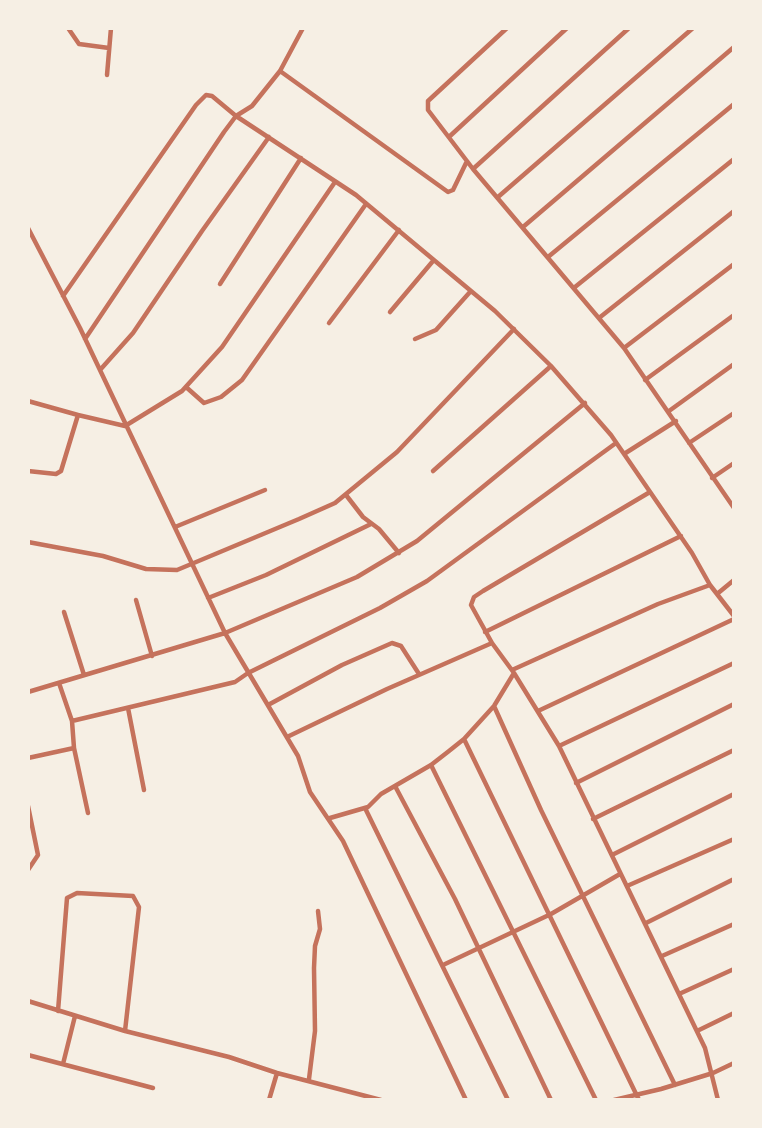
<!DOCTYPE html>
<html>
<head>
<meta charset="utf-8">
<style>
  body { margin:0 }
  #map { position:relative; width:762px; height:1128px; overflow:hidden; background:#f6efe4; font-family:"Exo 2",sans-serif }
  canvas { display:block }
  .frame { position:absolute; inset:0; border:30px solid #f6efe4; pointer-events:none }
</style>
</head>
<body>
<div id="map">
<canvas width="762" height="1128"></canvas>
<div class="frame"></div>
</div>
<script>
const context = document.querySelector('canvas').getContext('2d');
context.lineJoin = 'round';
const poly = rows => new Path2D(rows.map(r => 'M' + r).join(''));
function trace(path, color, width, dash) { context.strokeStyle = color; context.lineWidth = width; context.lineCap = dash ? 'butt' : 'round'; context.setLineDash(dash || []); context.stroke(path); }
const minor = poly([
  [68,28,79,44,109,48],
  [507,28,428,101,428,110,473,169,624,348,734,508],
  [280,71,448,192,453,190,467,161],
  [107,75,111,28],
  [450,136,567,28],
  [473,169,629,28],
  [498,197,693,28],
  [523,227,734,47],
  [28,228,80,328,225,633,298,756,310,792,343,841,466,1100],
  [548,257,734,104],
  [220,284,301,158],
  [575,287,734,159],
  [63,296,196,105,206,95,212,96,236,116,356,195,495,311,551,366,611,435,692,553,710,585,734,616],
  [390,312,433,261],
  [599,318,734,211],
  [329,323,399,230],
  [85,339,224,132,236,116,252,106,280,71,303,28],
  [415,339,436,330,470,292],
  [624,348,734,264],
  [100,370,133,333,202,231,269,137],
  [645,380,734,315],
  [186,387,204,403,221,397,242,380,366,204],
  [28,401,78,415],
  [669,411,734,364],
  [689,443,734,413],
  [624,454,676,421],
  [28,471,56,474,61,471,78,415,125,426,182,391,222,347,335,182],
  [433,471,551,366],
  [712,478,734,463],
  [650,492,483,591,474,597,471,605,492,643,514,673,559,746,705,1048,718,1100],
  [346,495,363,517,379,529,399,553],
  [175,527,265,490],
  [28,542,103,556,146,569,177,570,299,519,335,503,397,452,514,329],
  [717,594,734,580],
  [208,598,266,575,371,524],
  [136,600,152,656],
  [64,612,84,675],
  [485,632,681,536],
  [512,670,658,604,710,585],
  [59,683,72,721,74,748,88,813],
  [28,692,225,633,357,577,417,541,585,403],
  [268,705,342,665,392,643,401,646,419,674],
  [494,706,541,810,675,1085],
  [128,708,144,790],
  [538,711,734,619],
  [72,721,235,682,248,673,380,608,427,581,616,443],
  [287,737,387,689,492,643],
  [464,739,639,1100],
  [559,746,734,663],
  [28,758,74,748],
  [431,765,596,1100],
  [576,783,734,704],
  [395,786,455,899,551,1100],
  [28,806,38,855,28,870],
  [365,808,508,1100],
  [330,818,368,807,381,794,431,765,449,751,464,739,494,706,514,673],
  [593,819,734,750],
  [612,855,734,794],
  [627,886,734,839],
  [646,923,734,879],
  [662,956,734,924],
  [443,965,551,914,620,874],
  [679,994,734,969],
  [28,1001,125,1031,229,1057,277,1073,381,1100],
  [58,1011,67,898,77,893,133,896,139,907,125,1031],
  [697,1031,734,1013],
  [28,1055,153,1088],
  [63,1064,75,1016],
  [309,1079,315,1031,314,968,315,946,320,929,318,911],
  [269,1100,277,1073],
  [614,1100,661,1089,713,1073,734,1063]
]);
trace(minor, '#c5725c', 4.5);
</script>
</body>
</html>
